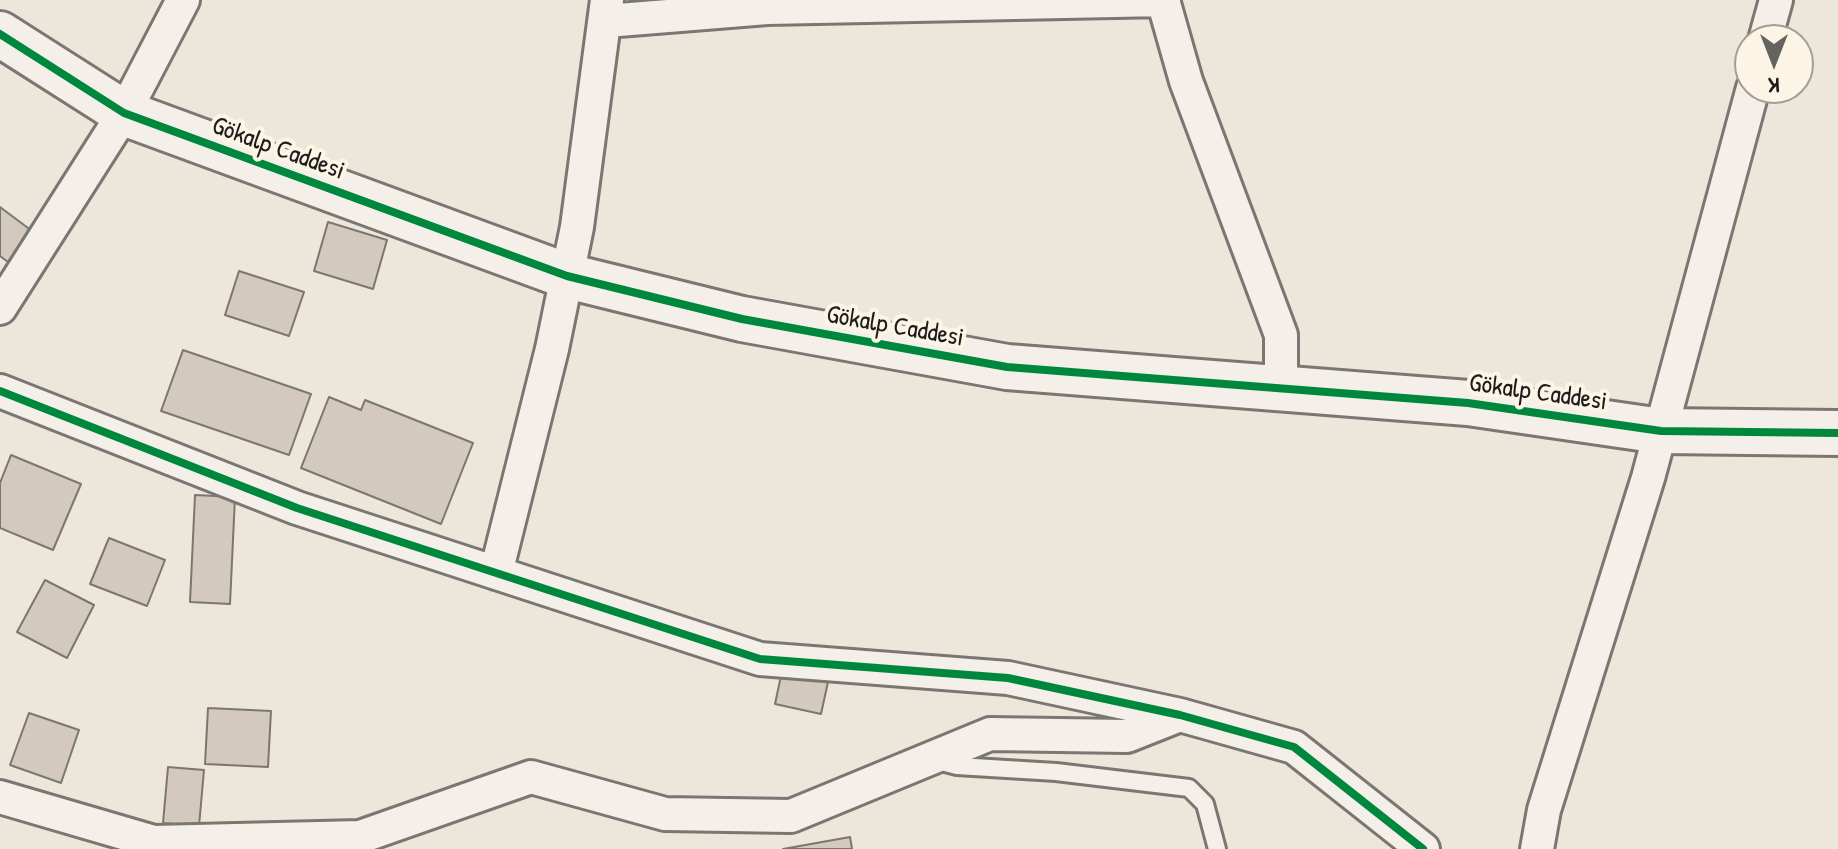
<!DOCTYPE html>
<html>
<head>
<meta charset="utf-8">
<style>
  body { margin:0 }
  #map { position:relative; width:1838px; height:849px; overflow:hidden; background:#ede6db; font-family:"Patrick Hand",sans-serif }
  canvas { display:block }
  .north { position:absolute; left:1734px; top:24px; width:80px; height:80px; box-sizing:border-box; background:#fcf5e5; border:2px solid #a29e95; border-radius:50%; rotate:180deg; font-size:22px; font-weight:700; line-height:32px; text-align:center; color:#1c1c1c }
  .north::after { content:''; display:block; margin:auto; width:28px; height:36px; background:#65635f; clip-path:polygon(50% 0,100% 100%,50% 72%,0 100%) }
</style>
</head>
<body>
<div id="map">
<canvas width="1838" height="849"></canvas>
<div class="north">K</div>
</div>
<script>
const context = document.querySelector('canvas').getContext('2d');
context.lineJoin = 'round';
function paint(path, color) { context.fillStyle = color; context.fill(path, 'evenodd'); }
const poly = rows => new Path2D(rows.map(r => 'M' + r).join(''));
function trace(path, color, width, dash) { context.strokeStyle = color; context.lineWidth = width; context.lineCap = dash ? 'butt' : 'round'; context.setLineDash(dash || []); context.stroke(path); }
function write(font, color, halo, rows, align = 'center') {
  context.font = font + ' "Patrick Hand",sans-serif'; context.lineWidth = 8; context.setLineDash([]); context.textBaseline = 'middle'; context.strokeStyle = halo; context.fillStyle = color; for (const [text, x, y, turn = 0] of rows) {
    context.save(); context.translate(x, y); context.rotate((+turn || 0) * Math.PI / 180); context.textAlign = isNaN(turn) ? turn : align; if (halo) context.strokeText(text, 0, 0); context.fillText(text, 0, 0); context.restore();
  }
}
const building = poly([
  [0,207,32,231,8,262,0,256,0,207],
  [328,222,387,240,373,289,314,271,328,222],
  [239,271,304,292,289,336,225,315,239,271],
  [183,350,311,394,289,455,161,411,183,350],
  [329,397,361,410,365,400,473,443,441,524,301,468,329,397],
  [11,455,81,484,53,550,0,528,0,483,11,455],
  [195,495,235,497,230,604,190,602,195,495],
  [109,538,165,560,147,606,90,584,109,538],
  [45,580,94,605,67,658,17,632,45,580],
  [782,671,828,682,821,714,775,704,782,671],
  [208,708,271,711,268,767,205,764,208,708],
  [29,713,79,730,61,783,10,765,29,713],
  [168,767,204,770,199,826,163,823,168,767],
  [850,837,852,849,783,849,850,837]
]);
const lane = poly([
  [934,760,957,766,1056,772,1189,788,1205,804,1217,849]
]);
const street = poly([
  [1163,0,1186,81,1281,335,1281,390],
  [606,21,767,8,1164,0],
  [1765,40,1776,0],
  [0,308,124,113,183,0],
  [0,391,297,508,760,659,1008,678,1180,715,1294,747,1423,849],
  [496,573,552,349,577,227,607,0],
  [0,797,154,842,360,837,531,777,665,814,791,816,990,734,1127,736,1180,715],
  [1537,849,1544,810,1648,478,1753,88]
]);
const secondary = poly([
  [0,34,124,113,567,276,742,319,1007,367,1468,403,1661,431,1838,433]
]);
const cycleway = poly([
  [0,34,124,113,567,276,742,319,1007,367,1468,403,1661,431,1838,433],
  [0,391,297,508,760,659,1008,678,1180,715,1294,747,1423,849]
]);
const streetNames = [
  ["Gökalp Caddesi",278,149,20],
  ["Gökalp Caddesi",895,327,10],
  ["Gökalp Caddesi",1538,393,8]
];
paint(building, '#d3c9bc');
trace(building, '#7a7772', 2);
trace(lane, '#7a7772', 22);
trace(street, '#7a7772', 38);
trace(secondary, '#7a7772', 50);
trace(lane, '#f4f0e9', 16);
trace(street, '#f4f0e9', 32);
trace(secondary, '#f4f0e9', 44);
trace(cycleway, '#00873e', 8);
write('26px', '#1c1c1c', '#fcf5e5', streetNames);
</script>
</body>
</html>
